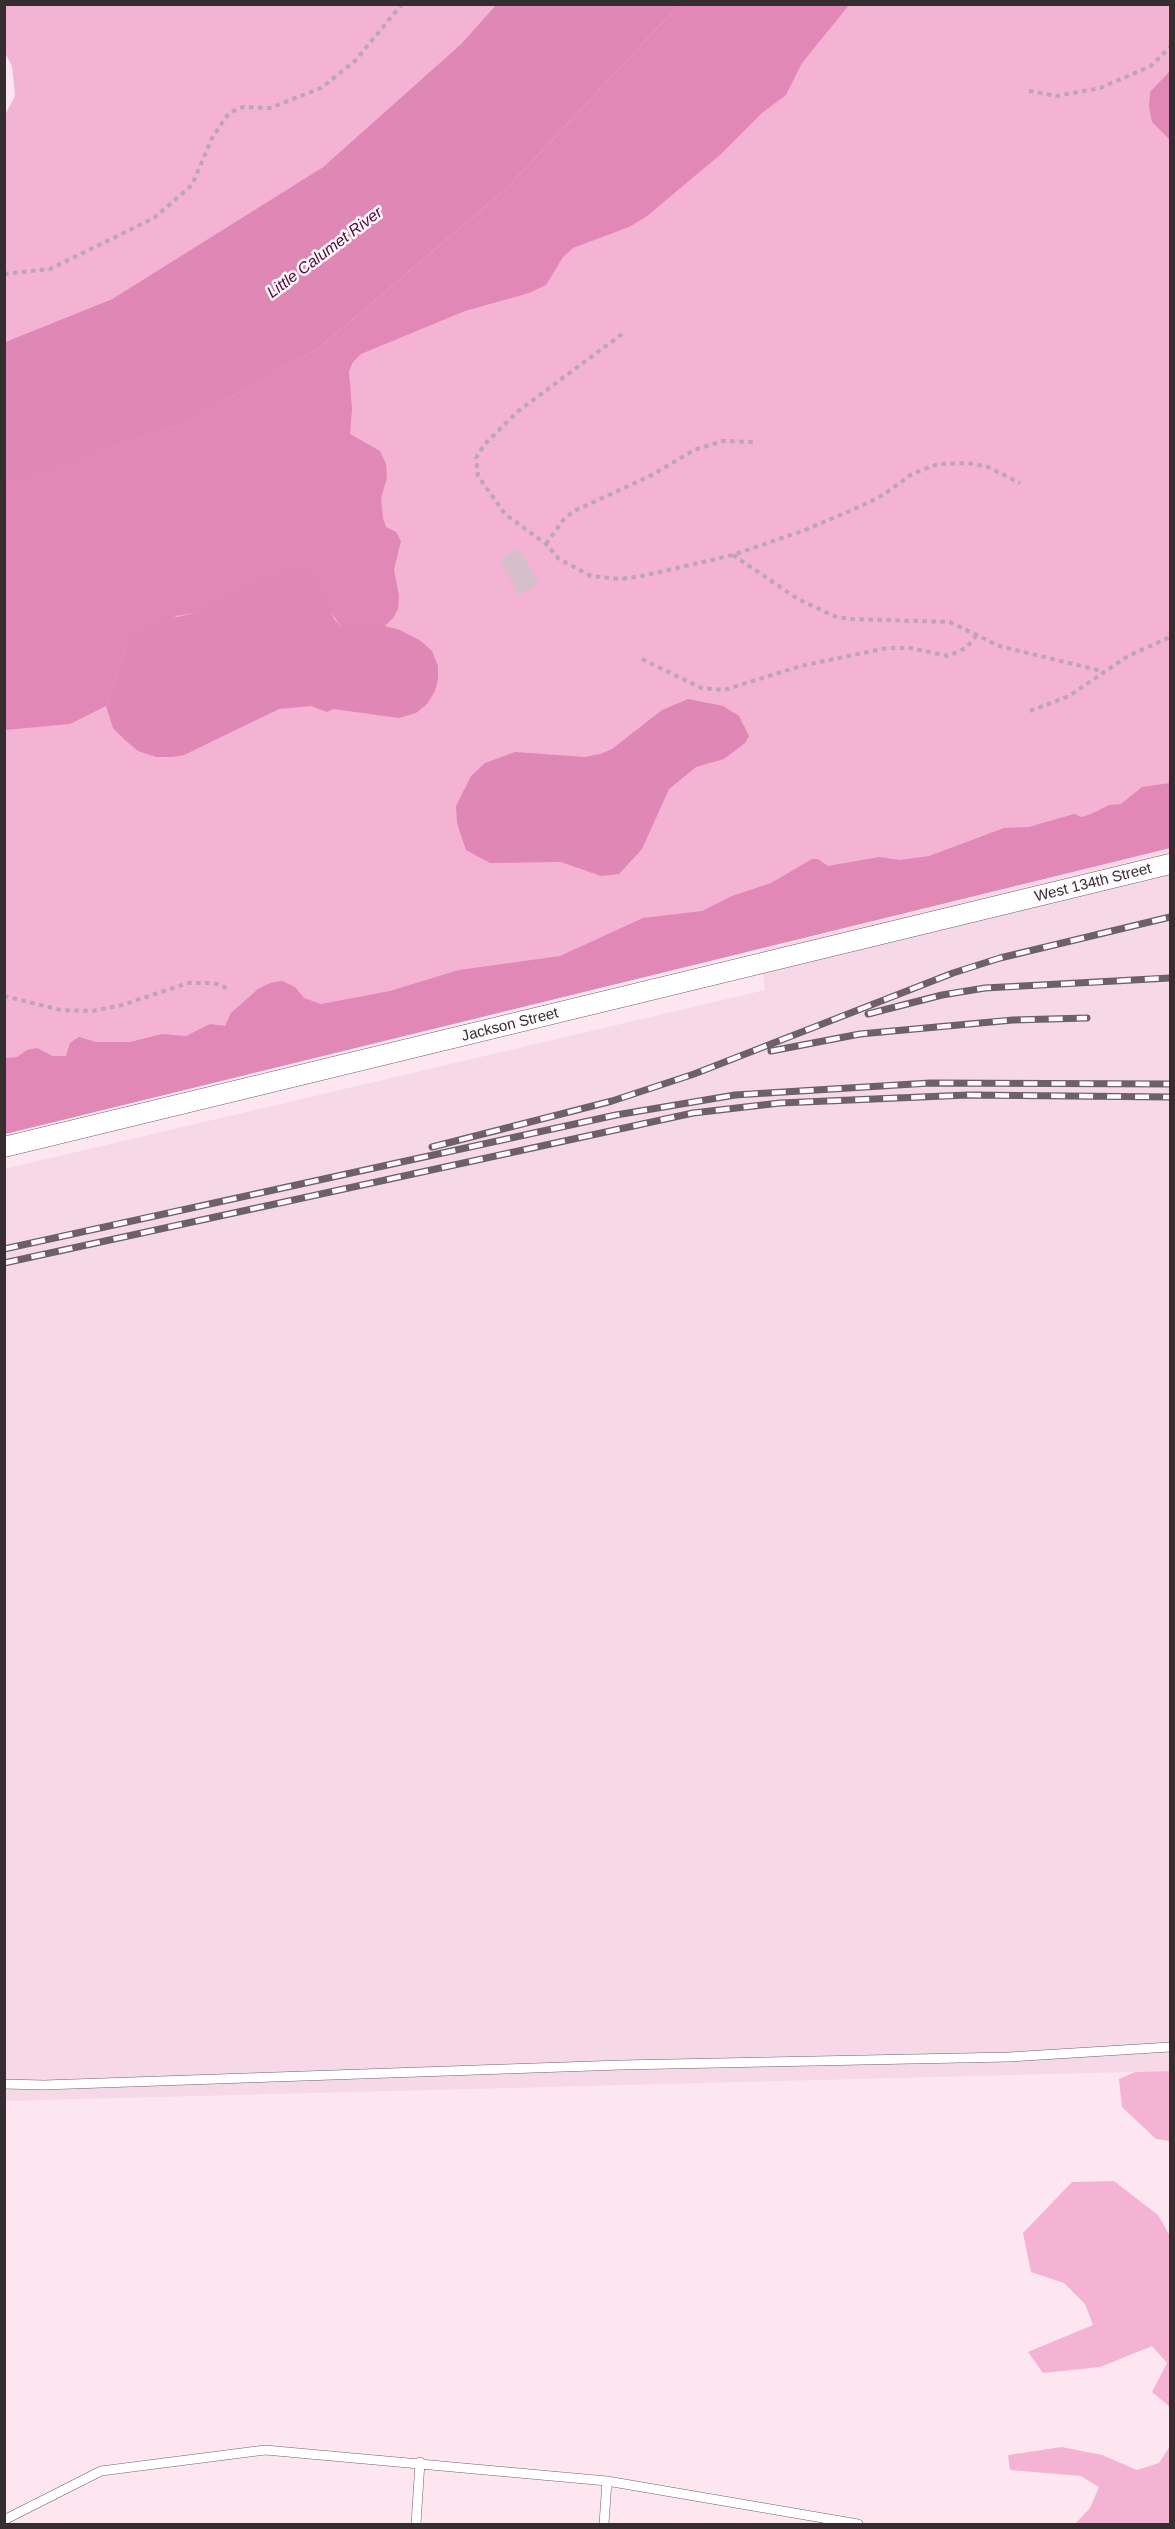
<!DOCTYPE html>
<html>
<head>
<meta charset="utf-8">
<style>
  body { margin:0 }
  #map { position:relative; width:1175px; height:2529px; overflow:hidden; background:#fee6f1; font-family:Helvetica,sans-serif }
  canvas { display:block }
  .frame { position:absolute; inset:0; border:6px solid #362d31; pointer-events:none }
</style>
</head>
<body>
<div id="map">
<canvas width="1175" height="2529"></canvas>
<div class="frame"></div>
</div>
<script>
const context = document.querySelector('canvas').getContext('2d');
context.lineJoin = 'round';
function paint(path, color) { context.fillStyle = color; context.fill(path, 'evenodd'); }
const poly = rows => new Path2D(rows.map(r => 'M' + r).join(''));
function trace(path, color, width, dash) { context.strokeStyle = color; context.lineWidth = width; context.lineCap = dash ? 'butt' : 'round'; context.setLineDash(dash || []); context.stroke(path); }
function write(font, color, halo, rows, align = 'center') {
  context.font = font + ' Helvetica,sans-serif'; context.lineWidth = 5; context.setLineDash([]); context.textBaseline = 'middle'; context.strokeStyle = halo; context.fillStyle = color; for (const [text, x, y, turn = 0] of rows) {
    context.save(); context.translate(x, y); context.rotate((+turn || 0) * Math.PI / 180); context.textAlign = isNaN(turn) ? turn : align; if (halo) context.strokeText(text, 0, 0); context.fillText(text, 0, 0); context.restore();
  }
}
const built = poly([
  [1170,848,1170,2071,5,2101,4,1169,765,990,760,950]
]);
const green = poly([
  [5,5,496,5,461,44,323,167,112,299,5,342,4,117,15,96,12,66,5,53],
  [679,5,1170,5,1170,848,5,1134,4,484,319,348,507,188],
  [1170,2071,1170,2141,1156,2139,1122,2107,1119,2079,1135,2072],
  [1114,2181,1158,2215,1170,2236,1170,2407,1152,2392,1167,2363,1152,2346,1100,2367,1043,2373,1028,2352,1093,2325,1085,2304,1064,2283,1031,2272,1023,2233,1072,2182],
  [1170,2446,1170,2524,1075,2524,1090,2508,1099,2487,1081,2476,1010,2470,1008,2455,1062,2447,1102,2455,1137,2470,1159,2463]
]);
const forest = poly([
  [679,5,849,5,802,63,786,95,762,113,721,154,647,216,629,227,573,248,563,257,546,285,529,293,465,311,361,354,353,362,349,371,352,409,350,434,380,451,386,464,387,478,381,498,383,518,386,527,396,532,401,541,394,570,399,596,398,609,393,618,385,626,341,626,330,611,275,573,218,604,197,612,177,616,128,641,106,706,70,724,5,730,4,484,181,425,319,348,507,188],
  [1170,71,1170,140,1152,122,1149,108,1150,92],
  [1170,783,1170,848,5,1134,5,1058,17,1057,27,1050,37,1048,52,1056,66,1056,70,1043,79,1037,96,1042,130,1042,162,1034,186,1036,210,1024,225,1026,231,1013,258,989,270,983,282,981,295,987,304,998,321,1004,390,991,459,970,560,956,643,918,702,911,732,896,771,883,812,859,818,859,828,866,879,857,900,860,929,856,1004,828,1029,827,1074,814,1082,817,1091,814,1109,805,1121,804,1142,787]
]);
const water = poly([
  [496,5,679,5,507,188,319,348,181,425,5,484,5,342,112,299,323,167,461,44],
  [291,569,304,570,312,578,323,592,334,619,341,626,385,626,400,630,421,641,432,651,438,666,438,679,435,691,427,704,416,713,399,718,333,709,327,712,311,706,279,709,184,755,173,757,156,757,138,751,125,740,113,728,106,706,128,641,141,631,162,621,197,612,275,573],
  [688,699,723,706,739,716,749,736,745,743,724,759,696,767,669,789,642,849,619,874,601,876,561,862,490,863,466,850,457,823,456,806,471,776,485,763,515,752,585,757,600,754,612,749,662,710]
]);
const building = poly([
  [518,548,539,583,520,595,499,560]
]);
const path = poly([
  [1029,91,1057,96,1100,88,1151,66,1170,47],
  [4,274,50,269,154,218,192,185,212,138,229,113,243,107,270,108,321,88,355,61,402,4],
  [622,334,517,412,484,445,476,458,478,476,505,514,546,544,559,559,591,576,620,579,642,576,733,555,805,530,859,507,883,495,912,474,938,464,968,463,988,467,1020,483],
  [546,544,564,519,574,511,652,475,694,450,723,441,756,442],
  [733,555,798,599,834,616,850,619,950,622,999,646,1102,671],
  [642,659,701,688,724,690,801,666,887,648,910,648,948,656,966,648,976,636],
  [1030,711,1069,696,1128,656,1170,637],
  [4,996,61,1010,93,1011,122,1005,188,983,214,983,229,989]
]);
const service = poly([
  [4,2084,44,2085,621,2065,1009,2057,1170,2047],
  [4,2520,101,2471,265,2450,607,2481,858,2524],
  [416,2524,420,2462],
  [604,2524,607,2481]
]);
const minor = poly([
  [4,1147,1170,864]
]);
const rail = poly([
  [868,1014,942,995,985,988,1170,978],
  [771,1051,860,1034,1013,1020,1087,1018],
  [432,1147,612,1101,694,1074,953,973,1000,958,1170,917],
  [4,1249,616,1115,735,1095,930,1083,1170,1084],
  [4,1263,693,1113,780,1103,968,1095,1170,1097]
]);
const streetNames = [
  ["West 134th Street",1093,883,-14],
  ["Jackson Street",510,1025,-14]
];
const waterNames = [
  ["Little Calumet River",325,253,-37]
];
paint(built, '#f7d8e7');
paint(green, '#f4b3d3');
paint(forest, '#e188b6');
paint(water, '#df87b5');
paint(building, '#d6bfca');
trace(service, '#746069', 10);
trace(minor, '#746069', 21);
trace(path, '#baa7b0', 4, [4.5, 4.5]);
trace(service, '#fff', 9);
trace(minor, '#fff', 20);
trace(rail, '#6d6066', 7);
trace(rail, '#fef9fc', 4.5, [14]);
write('15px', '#362d31', '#fef9fc', streetNames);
write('italic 16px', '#58083b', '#fef9fc', waterNames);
</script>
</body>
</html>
